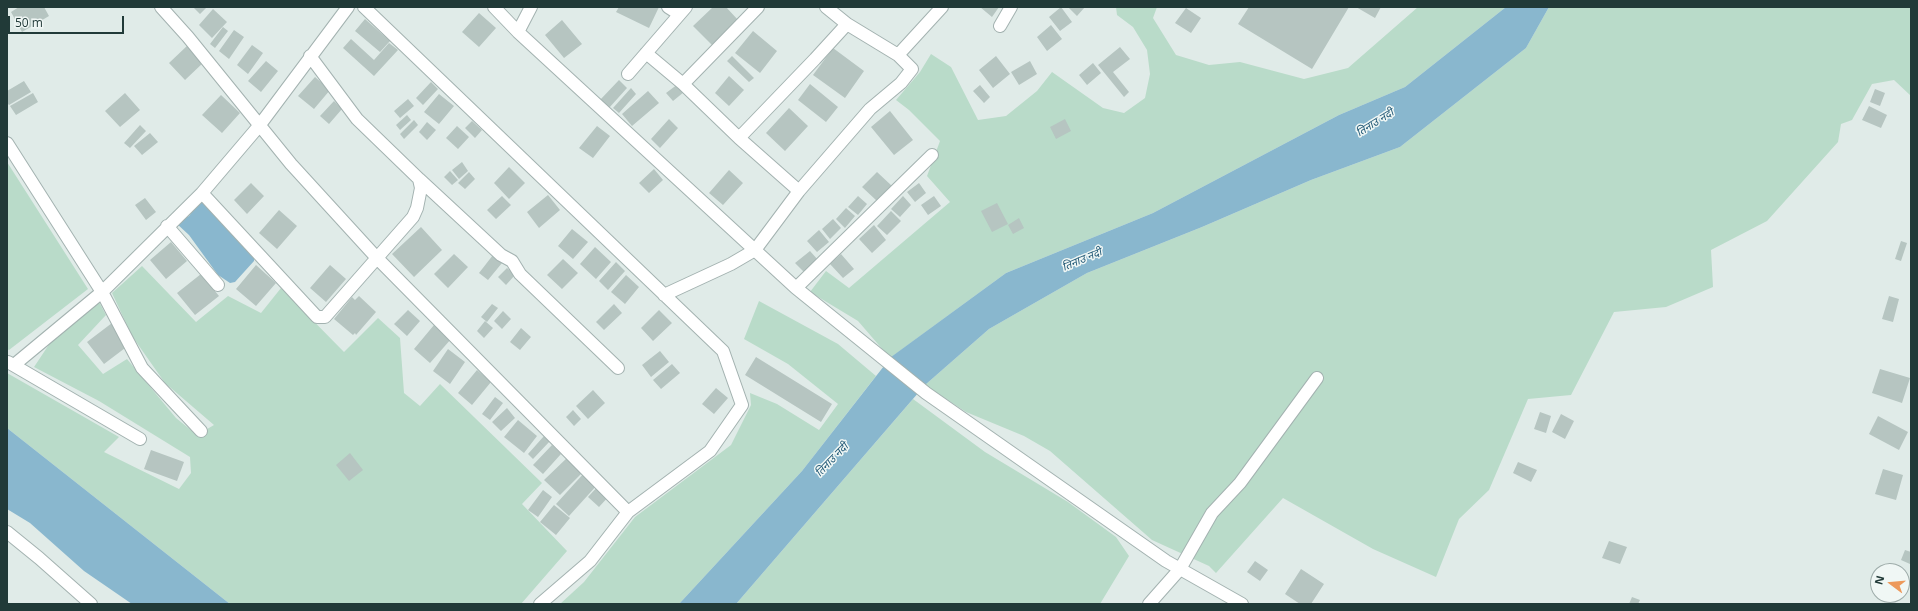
<!DOCTYPE html>
<html>
<head>
<meta charset="utf-8">
<style>
  body { margin:0 }
  #map { position:relative; width:1918px; height:611px; overflow:hidden; background:#e0ebe8; font-family:"Open Sans",sans-serif }
  canvas { display:block }
  .frame { position:absolute; inset:0; border:8px solid #213a38; pointer-events:none }
  .north { position:absolute; left:1870px; top:563px; width:40px; height:40px; box-sizing:border-box; background:#f0f7f5; border:1px solid #9daba9; border-radius:50%; rotate:286deg; font-size:11px; font-weight:700; line-height:16px; text-align:center; color:#213a38 }
  .north::after { content:''; display:block; margin:auto; width:14px; height:18px; background:#ed995b; clip-path:polygon(50% 0,100% 100%,50% 72%,0 100%) }
  .scale { position:absolute; left:8px; top:16px; width:116px; height:18px; box-sizing:border-box; border:2px solid #213a38; border-top:0; padding-left:5px; font-size:12px; line-height:14px; white-space:nowrap; color:#213a38; -webkit-text-stroke:3px #f0f7f5; paint-order:stroke }
</style>
</head>
<body>
<div id="map">
<canvas width="1918" height="611"></canvas>
<div class="frame"></div>
<div class="north">N</div>
<div class="scale">50 m</div>
</div>
<script>
const context = document.querySelector('canvas').getContext('2d');
context.lineJoin = 'round';
function paint(path, color) { context.fillStyle = color; context.fill(path, 'evenodd'); }
const poly = rows => new Path2D(rows.map(r => 'M' + r).join(''));
function trace(path, color, width, dash) { context.strokeStyle = color; context.lineWidth = width; context.lineCap = dash ? 'butt' : 'round'; context.setLineDash(dash || []); context.stroke(path); }
function write(font, color, halo, rows, align = 'center') {
  context.font = font + ' "Open Sans","Noto Sans Devanagari",sans-serif'; context.lineWidth = 3; context.setLineDash([]); context.textBaseline = 'middle'; context.strokeStyle = halo; context.fillStyle = color; for (const [text, x, y, turn = 0] of rows) {
    context.save(); context.translate(x, y); context.rotate((+turn || 0) * Math.PI / 180); context.textAlign = isNaN(turn) ? turn : align; if (halo) context.strokeText(text, 0, 0); context.fillText(text, 0, 0); context.restore();
  }
}
const green = poly([
  [1116,7,1157,7,1153,18,1176,55,1209,65,1240,62,1304,79,1348,68,1418,7,1506,7,1405,87,1339,115,1153,213,1006,273,890,358,858,321,810,292,826,271,849,288,950,202,927,176,940,141,909,110,896,100,920,72,931,54,951,67,978,120,1006,116,1037,91,1052,72,1103,108,1124,113,1145,98,1150,74,1147,50,1133,27,1117,15],
  [1549,7,1911,7,1911,96,1894,80,1872,84,1852,120,1841,124,1838,142,1767,221,1711,250,1713,287,1666,307,1614,312,1571,395,1528,399,1489,490,1459,519,1436,577,1373,549,1283,498,1216,573,1209,566,1152,540,1050,451,1024,436,966,412,925,385,989,329,1087,273,1202,227,1311,180,1400,147,1526,48],
  [7,162,88,289,9,350,7,349],
  [142,266,196,322,228,296,261,313,281,288,344,352,378,318,400,338,404,393,420,406,440,384,542,483,522,504,567,551,521,604,230,604,7,428,7,373,119,437,104,452,179,489,191,473,190,457,99,401,34,367,52,340,99,302,106,315,78,345,103,374,127,359,176,418,197,435,214,425,165,383,132,336,112,293],
  [759,301,838,344,876,376,802,471,679,604,560,604,584,582,635,517,731,445,751,405,750,393,777,404,819,430,838,404,788,364,744,339],
  [913,399,985,452,1068,502,1116,537,1129,556,1100,604,736,604]
]);
const water = poly([
  [1506,7,1549,7,1526,48,1400,147,1311,180,1202,227,1087,273,989,329,925,385,736,604,679,604,802,471,891,357,1006,273,1153,213,1339,115,1405,87],
  [205,201,254,255,254,261,235,282,230,283,218,275,189,235,176,223,189,216,199,202],
  [7,428,230,604,132,604,84,571,30,523,7,509]
]);
const building = poly([
  [19,7,44,7,49,16,22,32,11,12],
  [193,7,207,7,200,14],
  [619,7,659,7,649,28,616,12],
  [713,7,726,7,738,20,712,45,693,26],
  [980,7,999,7,992,17],
  [1061,7,1072,22,1060,31,1049,17],
  [1068,7,1085,7,1077,16],
  [1249,7,1349,7,1312,69,1238,24],
  [1356,7,1381,7,1375,18],
  [1186,8,1201,18,1191,33,1175,23],
  [213,9,227,22,212,38,199,25],
  [479,13,496,28,479,47,462,32],
  [365,19,390,41,380,52,355,31],
  [562,20,582,44,564,58,545,35],
  [1051,25,1062,39,1047,51,1037,37],
  [223,27,228,31,215,48,210,44],
  [234,30,244,37,229,59,219,51],
  [753,31,777,51,760,73,735,53],
  [351,39,374,60,389,43,398,50,374,76,343,48],
  [188,45,204,62,185,80,169,63],
  [252,45,263,53,248,74,237,65],
  [1120,47,1130,59,1113,72,1129,92,1124,97,1098,65],
  [833,48,864,71,845,98,813,75],
  [732,56,754,78,749,82,727,61],
  [996,56,1010,74,993,88,979,70],
  [266,61,278,71,261,92,248,81],
  [1030,61,1037,74,1019,85,1011,72],
  [1093,63,1101,73,1087,85,1079,75],
  [729,76,744,90,729,106,715,93],
  [315,77,330,90,314,109,298,96],
  [619,80,627,88,609,108,600,100],
  [24,81,31,92,9,105,7,103,7,91],
  [431,82,438,89,423,105,416,98],
  [678,84,684,92,673,101,666,93],
  [810,84,838,107,826,122,798,100],
  [980,85,990,97,984,103,973,91],
  [631,88,636,94,619,113,613,108],
  [1875,89,1885,93,1880,106,1870,102],
  [648,91,659,103,632,126,622,114],
  [33,93,38,102,16,115,10,106],
  [125,93,140,110,120,127,105,111],
  [439,94,454,106,439,124,424,112],
  [221,95,240,113,222,133,202,115],
  [408,99,414,106,400,118,394,111],
  [334,101,342,109,329,124,320,116],
  [1869,106,1887,115,1881,128,1862,120],
  [789,108,808,126,785,151,766,133],
  [890,111,913,140,894,155,871,127],
  [407,115,411,120,400,130,396,125],
  [669,119,678,128,660,148,651,139],
  [1065,119,1071,131,1056,139,1050,127],
  [414,120,418,125,404,139,400,134],
  [472,121,482,130,475,138,465,128],
  [427,122,436,130,427,140,419,132],
  [140,125,146,131,130,148,124,143],
  [457,126,469,137,458,149,446,138],
  [597,126,610,136,593,158,579,148],
  [150,133,158,142,142,155,134,146],
  [462,162,468,171,459,179,452,170],
  [509,167,525,183,509,199,494,183],
  [654,169,663,180,649,193,639,183],
  [729,170,743,183,723,205,709,193],
  [450,171,458,180,452,185,444,177],
  [469,172,475,179,465,189,458,183],
  [877,172,892,186,877,201,862,187],
  [251,183,264,196,247,214,234,200],
  [919,183,926,193,915,202,907,192],
  [548,195,560,210,539,228,527,212],
  [502,196,511,205,496,219,487,210],
  [858,196,867,204,858,215,848,207],
  [903,196,911,205,900,217,891,209],
  [934,196,941,206,928,215,921,205],
  [145,198,156,212,146,220,135,205],
  [997,203,1008,224,992,232,981,211],
  [846,208,855,216,845,228,836,219],
  [279,210,297,226,277,249,259,233],
  [891,211,901,221,887,235,877,226],
  [1019,218,1024,228,1013,234,1008,225],
  [833,219,841,228,830,239,822,229],
  [874,225,886,240,872,253,859,239],
  [421,227,442,250,414,277,392,254],
  [572,229,588,242,573,259,558,246],
  [819,230,829,242,817,252,807,241],
  [1901,241,1907,243,1901,261,1895,259],
  [171,242,187,261,166,279,150,260],
  [595,247,611,262,596,279,580,264],
  [810,251,818,260,804,272,795,263],
  [454,254,468,267,448,288,434,274],
  [841,254,854,269,843,278,830,264],
  [493,255,502,263,488,280,479,273],
  [563,259,578,273,562,289,547,275],
  [616,262,625,271,608,290,599,281],
  [256,265,276,283,256,306,236,289],
  [330,265,346,279,326,302,310,288],
  [507,268,515,275,506,285,498,277],
  [201,274,219,296,195,315,177,293],
  [626,275,639,287,625,304,611,292],
  [359,296,376,312,356,335,355,333,353,335,334,319,352,297,355,300],
  [1889,296,1899,299,1893,322,1882,319],
  [492,304,498,308,487,322,481,317],
  [614,304,622,313,604,330,596,322],
  [408,310,420,321,407,336,394,324],
  [659,310,672,323,653,341,641,328],
  [503,311,511,319,502,329,494,321],
  [485,321,493,328,484,338,477,331],
  [112,323,129,345,104,364,87,342],
  [434,325,451,339,430,363,414,349],
  [521,328,531,337,520,350,510,342],
  [448,349,465,362,450,384,433,371],
  [660,351,669,362,651,377,642,365],
  [756,357,832,404,821,422,745,375],
  [672,364,680,373,661,389,653,380],
  [1880,369,1910,378,1902,403,1872,393],
  [477,370,491,382,472,405,458,393],
  [716,388,728,398,714,414,702,404],
  [593,390,605,403,588,419,576,406],
  [495,397,503,403,490,420,482,414],
  [507,408,515,418,501,431,492,422],
  [573,410,581,419,574,426,566,417],
  [1540,412,1551,416,1546,433,1534,429],
  [1561,414,1574,421,1565,439,1552,432],
  [1878,416,1908,432,1899,450,1869,434],
  [518,420,537,436,524,453,504,437],
  [544,436,550,441,533,459,528,454],
  [552,445,561,454,543,474,533,465],
  [151,450,184,462,177,481,144,469],
  [350,453,363,470,349,481,336,465],
  [569,456,584,471,560,495,544,480],
  [1518,462,1537,470,1531,482,1513,473],
  [1883,469,1903,475,1896,500,1875,494],
  [585,472,598,484,569,516,556,504],
  [599,485,610,495,599,507,588,497],
  [543,490,552,497,538,517,528,510],
  [554,505,570,518,556,535,540,522],
  [1609,541,1627,547,1620,564,1602,558],
  [1905,550,1911,552,1910,564,1901,560],
  [1255,561,1268,570,1260,581,1247,572],
  [1301,569,1324,584,1311,604,1300,604,1285,594],
  [1632,597,1640,600,1638,604,1629,604]
]);
const street = poly([
  [161,7,188,37,291,164,376,257,628,512,590,561,540,604],
  [364,7,723,351,742,405,710,451,628,512],
  [494,7,518,32,796,288],
  [668,7,679,14],
  [1000,26,1011,7],
  [518,32,531,7],
  [646,53,683,84,739,138,799,191],
  [898,55,942,7],
  [628,74,686,7],
  [683,84,758,7],
  [739,138,815,59,847,24],
  [7,143,102,292,142,368,201,431],
  [932,155,796,288,926,393,1166,561,1242,604],
  [419,179,501,255,512,261,520,274,618,368],
  [202,193,259,126,348,7],
  [167,226,218,285],
  [664,295,731,264,755,250,799,191,870,109,901,83,912,69,898,55,847,24,826,7],
  [8,362,140,439],
  [14,365,102,292,202,193,317,317,325,317,413,217,417,208,421,188,419,179,357,119,310,56],
  [7,532,39,558,91,604],
  [1149,604,1180,569,1212,513,1240,483,1317,378]
]);
const waterNames = [
  ["तिनाउ नदी",1375,123,-32],
  ["तिनाउ नदी",1082,260,-23],
  ["तिनाउ नदी",832,460,-46]
];
paint(green, '#b9dbc9');
paint(water, '#89b7ce');
paint(building, '#b6c5c1');
trace(street, '#a3b2b0', 14);
trace(street, '#fff', 12);
write('italic 11px', '#1e5674', '#f0f7f5', waterNames);
</script>
</body>
</html>
